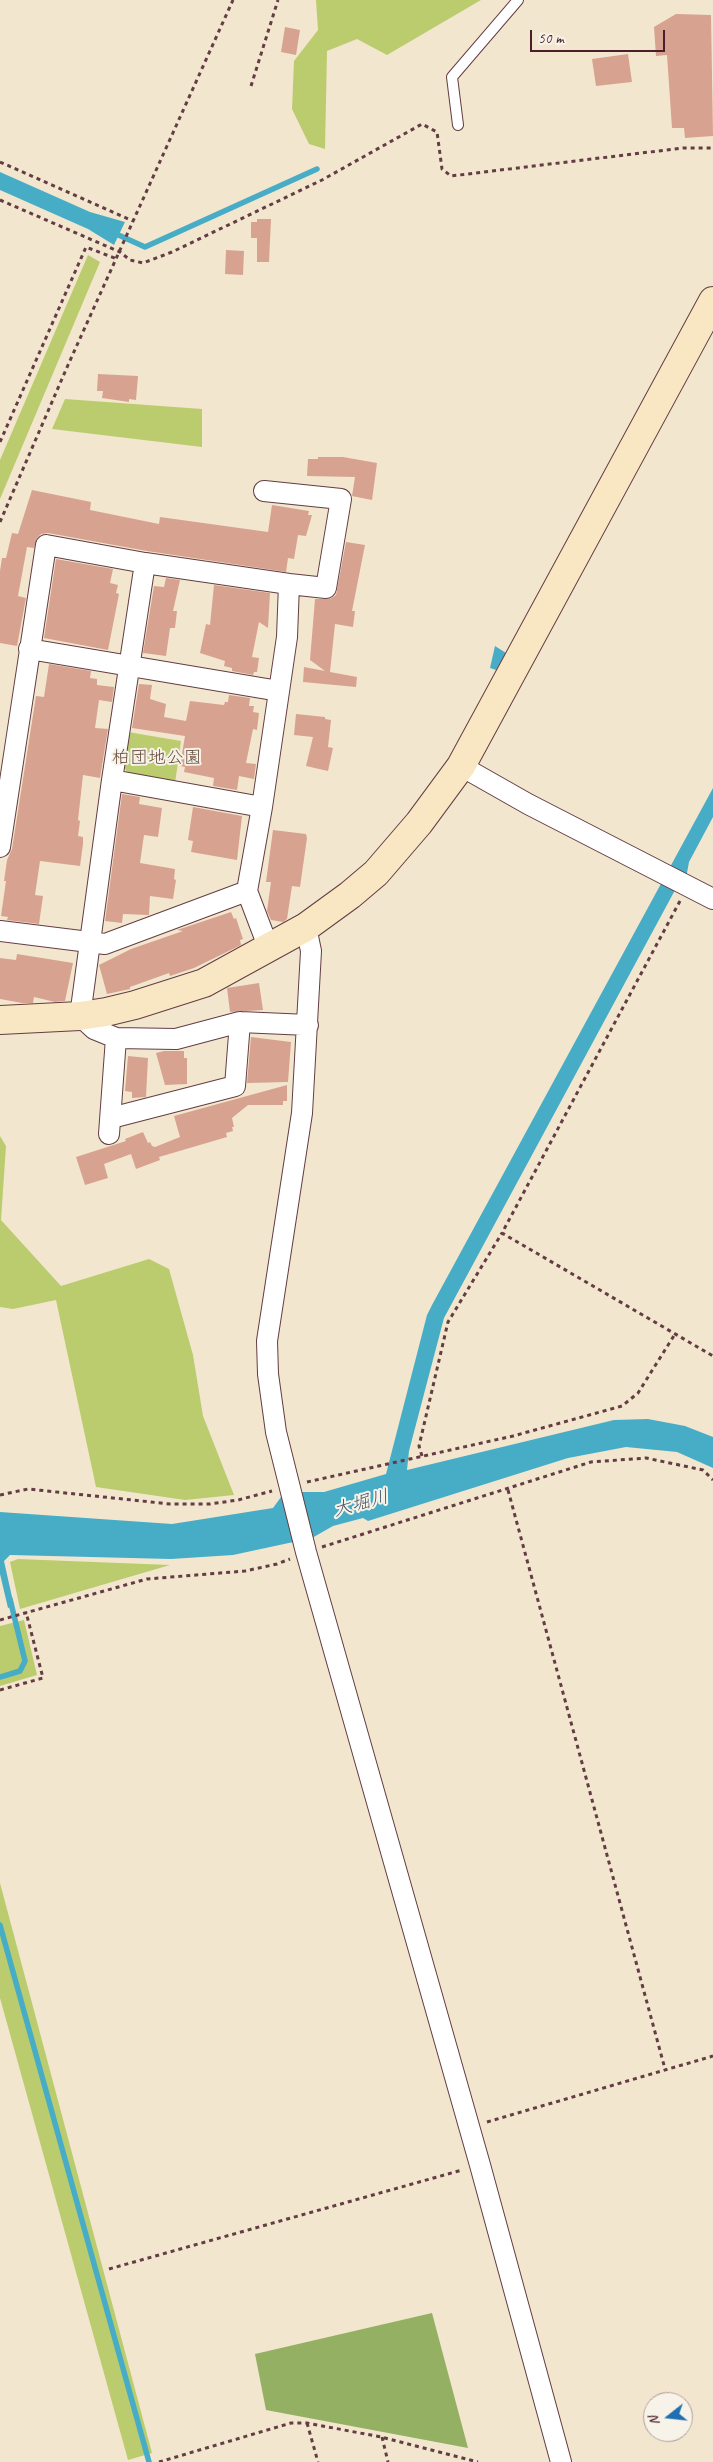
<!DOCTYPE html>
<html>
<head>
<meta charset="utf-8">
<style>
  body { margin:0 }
  #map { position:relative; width:713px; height:2462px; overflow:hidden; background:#f3e6ce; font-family:Caveat,sans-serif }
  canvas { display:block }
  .north { position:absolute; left:643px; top:2392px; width:50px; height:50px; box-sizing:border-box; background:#f7f3e8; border:1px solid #b29e9c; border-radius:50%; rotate:254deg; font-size:14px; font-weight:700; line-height:20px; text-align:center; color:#4a1f2b }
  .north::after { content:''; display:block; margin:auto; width:18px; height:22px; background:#1f6fb2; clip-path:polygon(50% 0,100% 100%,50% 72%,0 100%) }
  .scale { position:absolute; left:530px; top:30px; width:135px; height:22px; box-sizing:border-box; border:2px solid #4a1f2b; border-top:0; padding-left:6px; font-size:15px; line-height:18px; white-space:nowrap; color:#4a1f2b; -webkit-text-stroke:4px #f7f3e8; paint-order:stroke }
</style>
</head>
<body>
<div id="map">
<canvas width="713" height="2462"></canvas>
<div class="north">N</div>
<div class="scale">50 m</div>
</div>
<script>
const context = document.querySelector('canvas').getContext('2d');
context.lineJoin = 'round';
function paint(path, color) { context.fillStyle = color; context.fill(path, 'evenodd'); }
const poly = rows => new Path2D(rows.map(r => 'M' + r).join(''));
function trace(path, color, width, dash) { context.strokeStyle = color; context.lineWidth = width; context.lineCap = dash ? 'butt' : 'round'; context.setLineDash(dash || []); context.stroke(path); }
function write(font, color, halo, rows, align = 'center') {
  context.font = font + ' Caveat,"Klee One",sans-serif'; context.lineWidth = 4; context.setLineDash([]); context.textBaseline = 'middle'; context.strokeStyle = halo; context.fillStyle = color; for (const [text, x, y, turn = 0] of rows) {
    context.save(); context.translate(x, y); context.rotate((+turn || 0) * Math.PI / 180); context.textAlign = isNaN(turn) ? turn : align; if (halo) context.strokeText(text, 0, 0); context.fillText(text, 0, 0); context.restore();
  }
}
const green = poly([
  [316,0,481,0,387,55,357,39,327,51,325,149,309,144,292,109,294,61,318,30],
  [88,255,100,262,0,499,0,460],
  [65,399,202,409,202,447,52,429],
  [128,732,181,741,175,783,129,776,123,765],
  [0,1136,6,1146,1,1220,61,1286,149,1259,169,1269,193,1355,203,1416,234,1495,185,1500,96,1487,56,1300,13,1309,0,1307],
  [18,1559,170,1565,20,1609,10,1562],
  [24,1620,37,1675,0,1686,0,1626],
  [0,1883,152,2453,128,2460,0,1998]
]);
const forest = poly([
  [432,2313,468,2448,266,2410,255,2354]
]);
const water = poly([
  [0,172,90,212,125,222,114,245,88,229,0,190],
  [495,646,506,653,496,670,490,668],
  [713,788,713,817,689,862,687,873,674,892,444,1318,409,1451,407,1470,614,1420,648,1419,685,1426,713,1437,713,1468,677,1452,626,1447,568,1458,368,1521,363,1518,333,1526,312,1538,233,1555,171,1559,10,1555,4,1561,14,1606,8,1608,0,1574,0,1512,172,1524,273,1508,281,1497,286,1502,302,1492,324,1492,386,1474,427,1315,432,1305]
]);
const stream = poly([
  [114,233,145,247,317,169],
  [0,1677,20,1671,25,1661,10,1599],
  [0,1925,149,2462]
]);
const building = poly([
  [676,14,711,15,713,136,685,138,684,128,672,128,667,55,656,56,654,27],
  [285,27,300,30,296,55,281,52],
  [628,54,632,82,596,86,592,59],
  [257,219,271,219,269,262,257,262,257,238,251,238,251,222,257,222],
  [226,250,244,251,243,275,225,274],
  [98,374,138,376,136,400,129,399,129,402,102,398,103,391,97,391],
  [318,457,343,457,377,463,372,500,352,496,355,477,307,476,308,459,318,459],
  [32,490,91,502,90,510,159,524,160,517,268,532,272,505,309,511,308,515,312,515,306,536,298,535,294,559,288,558,286,572,147,551,48,533,41,534,37,538,34,548,27,547,18,596,26,598,17,646,0,643,0,571,2,558,6,558,12,533,18,534],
  [346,542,365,545,352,611,355,611,353,627,335,624,330,672,357,677,356,687,303,682,304,667,325,671,310,660,315,599,330,599,336,595],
  [56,559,113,569,110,583,118,585,116,593,119,594,108,650,44,638],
  [166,578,180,580,173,611,177,611,175,628,170,628,166,656,143,653,154,586,164,587],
  [214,585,270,593,268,628,259,622,252,657,259,658,257,672,254,672,253,675,232,671,232,668,224,666,225,661,200,653,206,624,210,625],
  [49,664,91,671,90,678,97,679,97,685,114,687,112,702,99,700,95,728,108,729,100,778,83,775,78,820,80,821,78,836,83,837,83,844,80,866,40,861,35,895,43,896,39,924,7,920,8,917,1,916,6,881,4,881,7,860,12,849,36,696,44,697],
  [139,684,152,685,150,699,166,704,164,717,186,721,190,701,224,705,225,702,228,702,229,695,250,698,249,706,254,706,253,712,259,713,257,730,253,729,246,763,256,764,254,779,239,776,237,790,213,786,214,778,184,772,185,767,180,766,185,736,132,728],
  [296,714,325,717,325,719,331,720,328,747,333,748,328,771,306,766,313,737,294,735],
  [122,794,140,797,139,804,162,808,158,837,144,835,140,863,175,869,174,879,176,880,173,899,150,896,149,915,123,914,122,923,105,921],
  [193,807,242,816,237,860,191,852,193,841,188,840],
  [273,830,306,834,307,838,300,887,292,886,287,919,283,922,271,920,267,911,271,882,266,882],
  [231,912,234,919,236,918,243,939,240,940,241,945,194,968,170,976,169,973,130,987,130,989,107,994,99,965,131,949,183,931,177,930],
  [17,954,73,963,65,1001,55,1002,34,997,33,1003,22,1003,0,999,0,958,16,960],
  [259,983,263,1010,230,1012,227,988],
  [251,1037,291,1042,288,1082,247,1083],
  [164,1051,184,1051,184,1058,187,1058,187,1084,165,1085,156,1053],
  [128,1056,148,1058,146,1097,132,1098,132,1092,125,1091],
  [287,1085,287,1101,283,1101,283,1105,248,1105,232,1118,234,1127,232,1127,233,1131,226,1133,227,1137,159,1157,160,1160,136,1169,131,1154,104,1164,108,1178,85,1185,76,1157,126,1141,125,1139,143,1132,148,1143,150,1142,152,1146,155,1147,180,1137,174,1116]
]);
const path = poly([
  [251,86,278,0],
  [0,162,133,221],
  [0,200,120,252,130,260,143,263,172,252,322,180,422,124,437,132,442,169,451,176,683,148,713,148],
  [0,442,86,247,117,259],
  [0,522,68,365,233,0],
  [680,901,502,1233,713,1356],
  [422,1456,419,1446,448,1322,502,1233],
  [307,1482,513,1436,622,1406,638,1393,675,1334],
  [508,1490,665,2069],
  [0,1495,28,1489,170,1504,210,1504,238,1500,272,1491],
  [322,1547,591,1462,646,1458,703,1470,713,1480],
  [0,1620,147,1579,245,1571,277,1564,290,1559],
  [0,1690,43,1678,26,1612],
  [487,2122,713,2056],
  [109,2269,462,2170],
  [307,2423,318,2462],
  [382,2437,388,2462],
  [159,2462,291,2423,307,2423,381,2437,478,2462]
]);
const lane = poly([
  [458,125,452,77,518,0]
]);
const street = poly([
  [264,491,341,499,326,588,289,584],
  [145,563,112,780,80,1016,94,1029,116,1038,176,1039,240,1022,308,1025],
  [29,649,279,691],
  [461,766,528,804,713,899],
  [112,780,262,807],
  [0,847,46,545,145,563,289,584,287,637,262,807,247,891,269,949],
  [306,927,311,951,302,1113,267,1341,268,1374,276,1432,306,1552,480,2165,561,2462],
  [0,931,105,944,247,891],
  [111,1118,235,1086,240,1022],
  [109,1134,116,1038]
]);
const secondary = poly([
  [0,1020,80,1016,106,1012,135,1005,204,983,306,927,350,895,376,873,419,823,461,766,713,301]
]);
const parkNames = [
  ["柏団地公園",157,758]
];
const waterNames = [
  ["大堀川",361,1504,-15]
];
paint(green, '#bbcc6f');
paint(forest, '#94b062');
paint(water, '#47adc7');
trace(stream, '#47adc7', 5.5);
paint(building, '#d8a290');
trace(lane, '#633d43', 12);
trace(street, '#633d43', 22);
trace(secondary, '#633d43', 30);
trace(path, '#633d43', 3, [4, 4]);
trace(lane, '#fff', 10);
trace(street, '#fff', 20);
trace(secondary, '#f9e7c3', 28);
write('18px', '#664a3c', '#f7f3e8', parkNames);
write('italic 19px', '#495869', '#f7f3e8', waterNames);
</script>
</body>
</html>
